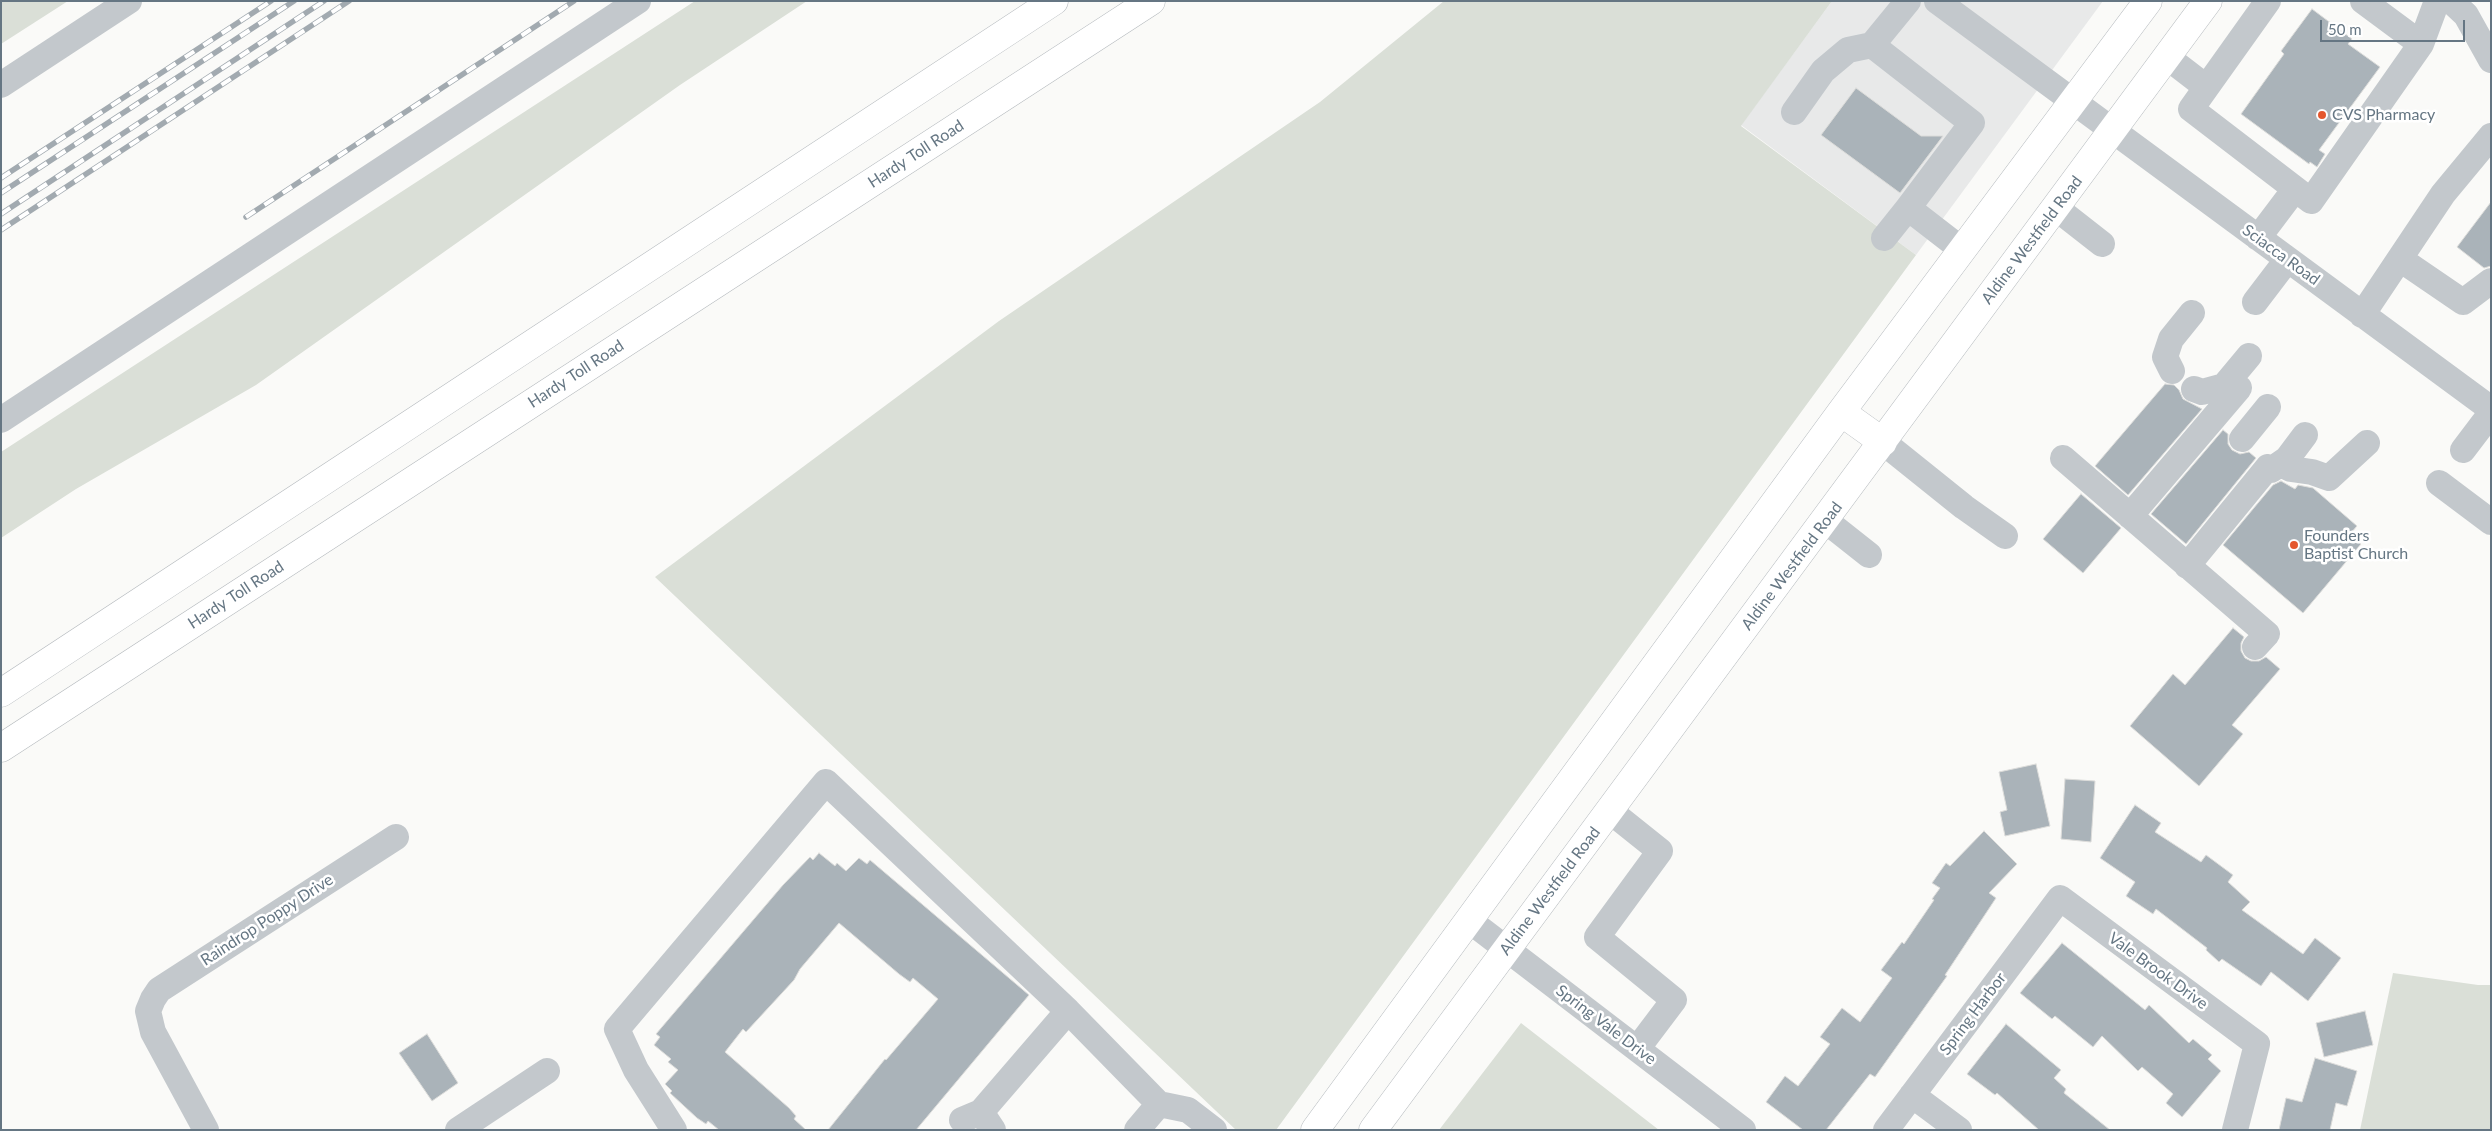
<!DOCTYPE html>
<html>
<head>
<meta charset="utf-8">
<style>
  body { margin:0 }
  #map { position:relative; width:2492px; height:1131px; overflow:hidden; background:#fafaf8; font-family:Lato,sans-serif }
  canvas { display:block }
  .frame { position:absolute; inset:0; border:2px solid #657683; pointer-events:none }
  .scale { position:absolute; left:2320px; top:20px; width:145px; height:22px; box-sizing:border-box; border:2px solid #657683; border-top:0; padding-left:6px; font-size:15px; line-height:18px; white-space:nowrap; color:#657683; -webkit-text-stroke:4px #fff; paint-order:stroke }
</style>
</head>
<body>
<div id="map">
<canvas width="2492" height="1131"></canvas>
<div class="frame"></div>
<div class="scale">50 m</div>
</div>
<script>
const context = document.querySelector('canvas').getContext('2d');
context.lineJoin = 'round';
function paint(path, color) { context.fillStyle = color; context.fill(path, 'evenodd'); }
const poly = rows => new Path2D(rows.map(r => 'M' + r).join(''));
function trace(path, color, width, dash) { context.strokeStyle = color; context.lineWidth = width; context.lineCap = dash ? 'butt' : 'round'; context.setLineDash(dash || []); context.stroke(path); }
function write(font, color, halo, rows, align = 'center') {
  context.font = font + ' Lato,sans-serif'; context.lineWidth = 5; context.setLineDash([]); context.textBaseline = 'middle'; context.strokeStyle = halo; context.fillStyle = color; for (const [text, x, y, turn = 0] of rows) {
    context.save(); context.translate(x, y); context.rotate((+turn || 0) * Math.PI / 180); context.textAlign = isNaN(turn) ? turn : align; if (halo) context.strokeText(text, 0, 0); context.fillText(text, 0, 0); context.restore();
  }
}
const built = poly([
  [1832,1,2103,1,1916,255,1741,125]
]);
const green = poly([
  [1,1,68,1,1,44],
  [695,1,807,1,680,85,256,385,76,489,1,538,1,452],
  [1444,1,1832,1,1741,126,1916,255,1276,1130,1236,1130,655,577,999,321,1320,102],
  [2393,973,2478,985,2491,985,2491,1130,2360,1130],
  [1521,1023,1659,1130,1439,1130]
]);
const building = poly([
  [2312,9,2352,39,2348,44,2380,67,2319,150,2325,154,2317,167,2310,162,2309,164,2241,114,2284,54,2281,51,2312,9],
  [1856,88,1921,136,1943,136,1900,193,1821,135,1856,88],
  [2491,202,2491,266,2484,268,2457,247,2491,202],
  [2165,384,2174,385,2179,390,2183,399,2202,409,2128,495,2095,466,2165,384],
  [2223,430,2228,434,2228,444,2232,450,2240,454,2249,452,2256,458,2186,544,2151,514,2223,430],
  [2281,481,2295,489,2298,485,2313,488,2357,526,2350,534,2361,544,2303,613,2223,545,2273,485,2281,481],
  [2081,494,2121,528,2083,573,2043,539,2081,494],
  [2233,628,2244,637,2241,643,2241,651,2245,658,2251,661,2259,661,2266,657,2280,669,2232,725,2243,734,2199,786,2130,726,2173,674,2185,685,2233,628],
  [2036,764,2050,826,2005,836,2000,812,2007,810,1999,772,2036,764],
  [2065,779,2095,781,2091,842,2061,839,2065,779],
  [2135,805,2161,823,2155,832,2201,862,2206,855,2233,875,2228,882,2250,902,2242,910,2303,954,2315,938,2341,958,2308,1001,2271,972,2261,986,2222,959,2219,962,2206,950,2207,948,2156,909,2153,914,2126,896,2135,882,2100,858,2135,805],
  [1984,831,2017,864,1989,893,1996,898,1945,975,1947,976,1875,1077,1870,1074,1826,1130,1803,1130,1766,1102,1785,1076,1798,1086,1830,1044,1820,1037,1842,1008,1860,1022,1892,978,1881,970,1902,942,1904,944,1934,900,1932,899,1940,888,1932,883,1946,863,1950,866,1984,831],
  [819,853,835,866,837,863,846,871,859,858,867,864,870,860,1029,995,916,1130,828,1130,885,1059,886,1060,938,999,913,978,910,982,899,974,839,923,800,969,794,980,746,1032,743,1029,725,1052,789,1108,796,1116,794,1119,806,1130,719,1130,708,1121,706,1124,697,1118,670,1093,672,1091,665,1084,678,1070,668,1062,671,1059,654,1045,660,1037,656,1034,783,885,810,857,813,860,819,853],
  [2062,943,2145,1010,2149,1005,2189,1043,2193,1039,2212,1055,2208,1059,2221,1071,2182,1117,2166,1103,2173,1094,2142,1067,2138,1071,2102,1036,2093,1047,2055,1016,2052,1019,2020,993,2062,943],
  [2365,1011,2373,1045,2324,1057,2316,1023,2365,1011],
  [2006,1024,2061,1070,2054,1078,2066,1089,2064,1093,2110,1130,2039,1130,1997,1093,1995,1095,1967,1074,2006,1024],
  [427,1034,458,1083,432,1101,399,1053,427,1034],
  [2315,1058,2357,1071,2347,1106,2336,1103,2330,1130,2279,1130,2286,1098,2302,1102,2315,1058]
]);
const minor = poly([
  [1908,1,1872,45,1972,123,1908,208,1961,249],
  [1937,1,2491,409],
  [2268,1,2191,109,2311,201,2421,44,2437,1],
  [2363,1,2421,44],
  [2451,1,2466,15,2491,60],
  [2167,57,2206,87],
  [1,85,129,1],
  [1794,112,1823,71,1848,50,1872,45],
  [2056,208,2102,244],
  [1884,238,1908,208],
  [2258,238,2295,189],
  [2400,259,2463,302,2491,281],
  [2255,302,2287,260],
  [2362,315,2443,194,2491,136],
  [2172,371,2165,357,2171,339,2192,313],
  [2194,389,2202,392,2224,386,2249,356],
  [1,420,638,1],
  [2242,439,2268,407],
  [1883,442,1964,507,2005,536],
  [2463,450,2491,413],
  [2063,458,2267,634,2255,647],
  [2281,464,2291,469,2312,472,2329,478,2367,443],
  [2439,483,2491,522],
  [2130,516,2239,388],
  [1826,521,1869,555],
  [2187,566,2268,467,2271,470,2287,459,2305,435],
  [1610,811,1660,851,1597,937,1674,1000,1637,1049],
  [1470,921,1743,1130],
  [1912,1095,1959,1130],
  [981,1112,1068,1011],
  [962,1120,981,1112,993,1130],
  [206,1130,153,1032,148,1011,153,999,159,990,396,837],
  [458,1130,547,1071],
  [674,1130,636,1070,617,1029,826,782,1068,1011,1159,1104,1188,1110,1214,1130],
  [1137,1130,1159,1104],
  [1886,1130,2060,898,2257,1044,2235,1130]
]);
const major = poly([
  [1841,412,1883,442],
  [1315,1130,1841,412,2148,1],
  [1373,1130,2208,1]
]);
const highway = poly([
  [1,693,1054,1],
  [1,748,1151,1]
]);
const rail = poly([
  [1,178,271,1],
  [1,193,294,1],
  [1,214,324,1],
  [246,217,574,1],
  [1,230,349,1]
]);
const markers = [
  [2322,115,5,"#e4572e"],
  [2294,545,5,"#e4572e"]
];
const poiNames = [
  ["CVS Pharmacy",2332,115],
  ["Founders",2304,536],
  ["Baptist Church",2304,554]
];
const streetNames = [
  ["Hardy Toll Road",916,154,-33],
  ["Aldine Westfield Road",2032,240,-53],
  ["Sciacca Road",2281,255,36],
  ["Hardy Toll Road",576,374,-33],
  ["Aldine Westfield Road",1792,566,-53],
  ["Hardy Toll Road",236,595,-33],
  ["Aldine Westfield Road",1550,891,-53],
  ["Raindrop Poppy Drive",267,920,-33],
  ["Vale Brook Drive",2158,971,36],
  ["Spring Harbor",1973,1014,-53],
  ["Spring Vale Drive",1606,1025,37]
];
paint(built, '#e8e9e9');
paint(green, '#dadfd7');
paint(building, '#aab3b9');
trace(building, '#dcdcda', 1);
trace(major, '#b5babe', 29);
trace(highway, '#b4b9bd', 29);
trace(minor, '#c3c8cc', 26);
trace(major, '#fff', 28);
trace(highway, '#fff', 28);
trace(rail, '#a2aab0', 5.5);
trace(rail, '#fff', 4, [11]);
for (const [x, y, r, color] of markers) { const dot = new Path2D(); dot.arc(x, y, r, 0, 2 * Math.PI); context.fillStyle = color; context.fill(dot); trace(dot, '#fff', 2); }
write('16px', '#657683', '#fff', poiNames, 'left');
write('16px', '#657683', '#fff', streetNames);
</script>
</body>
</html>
